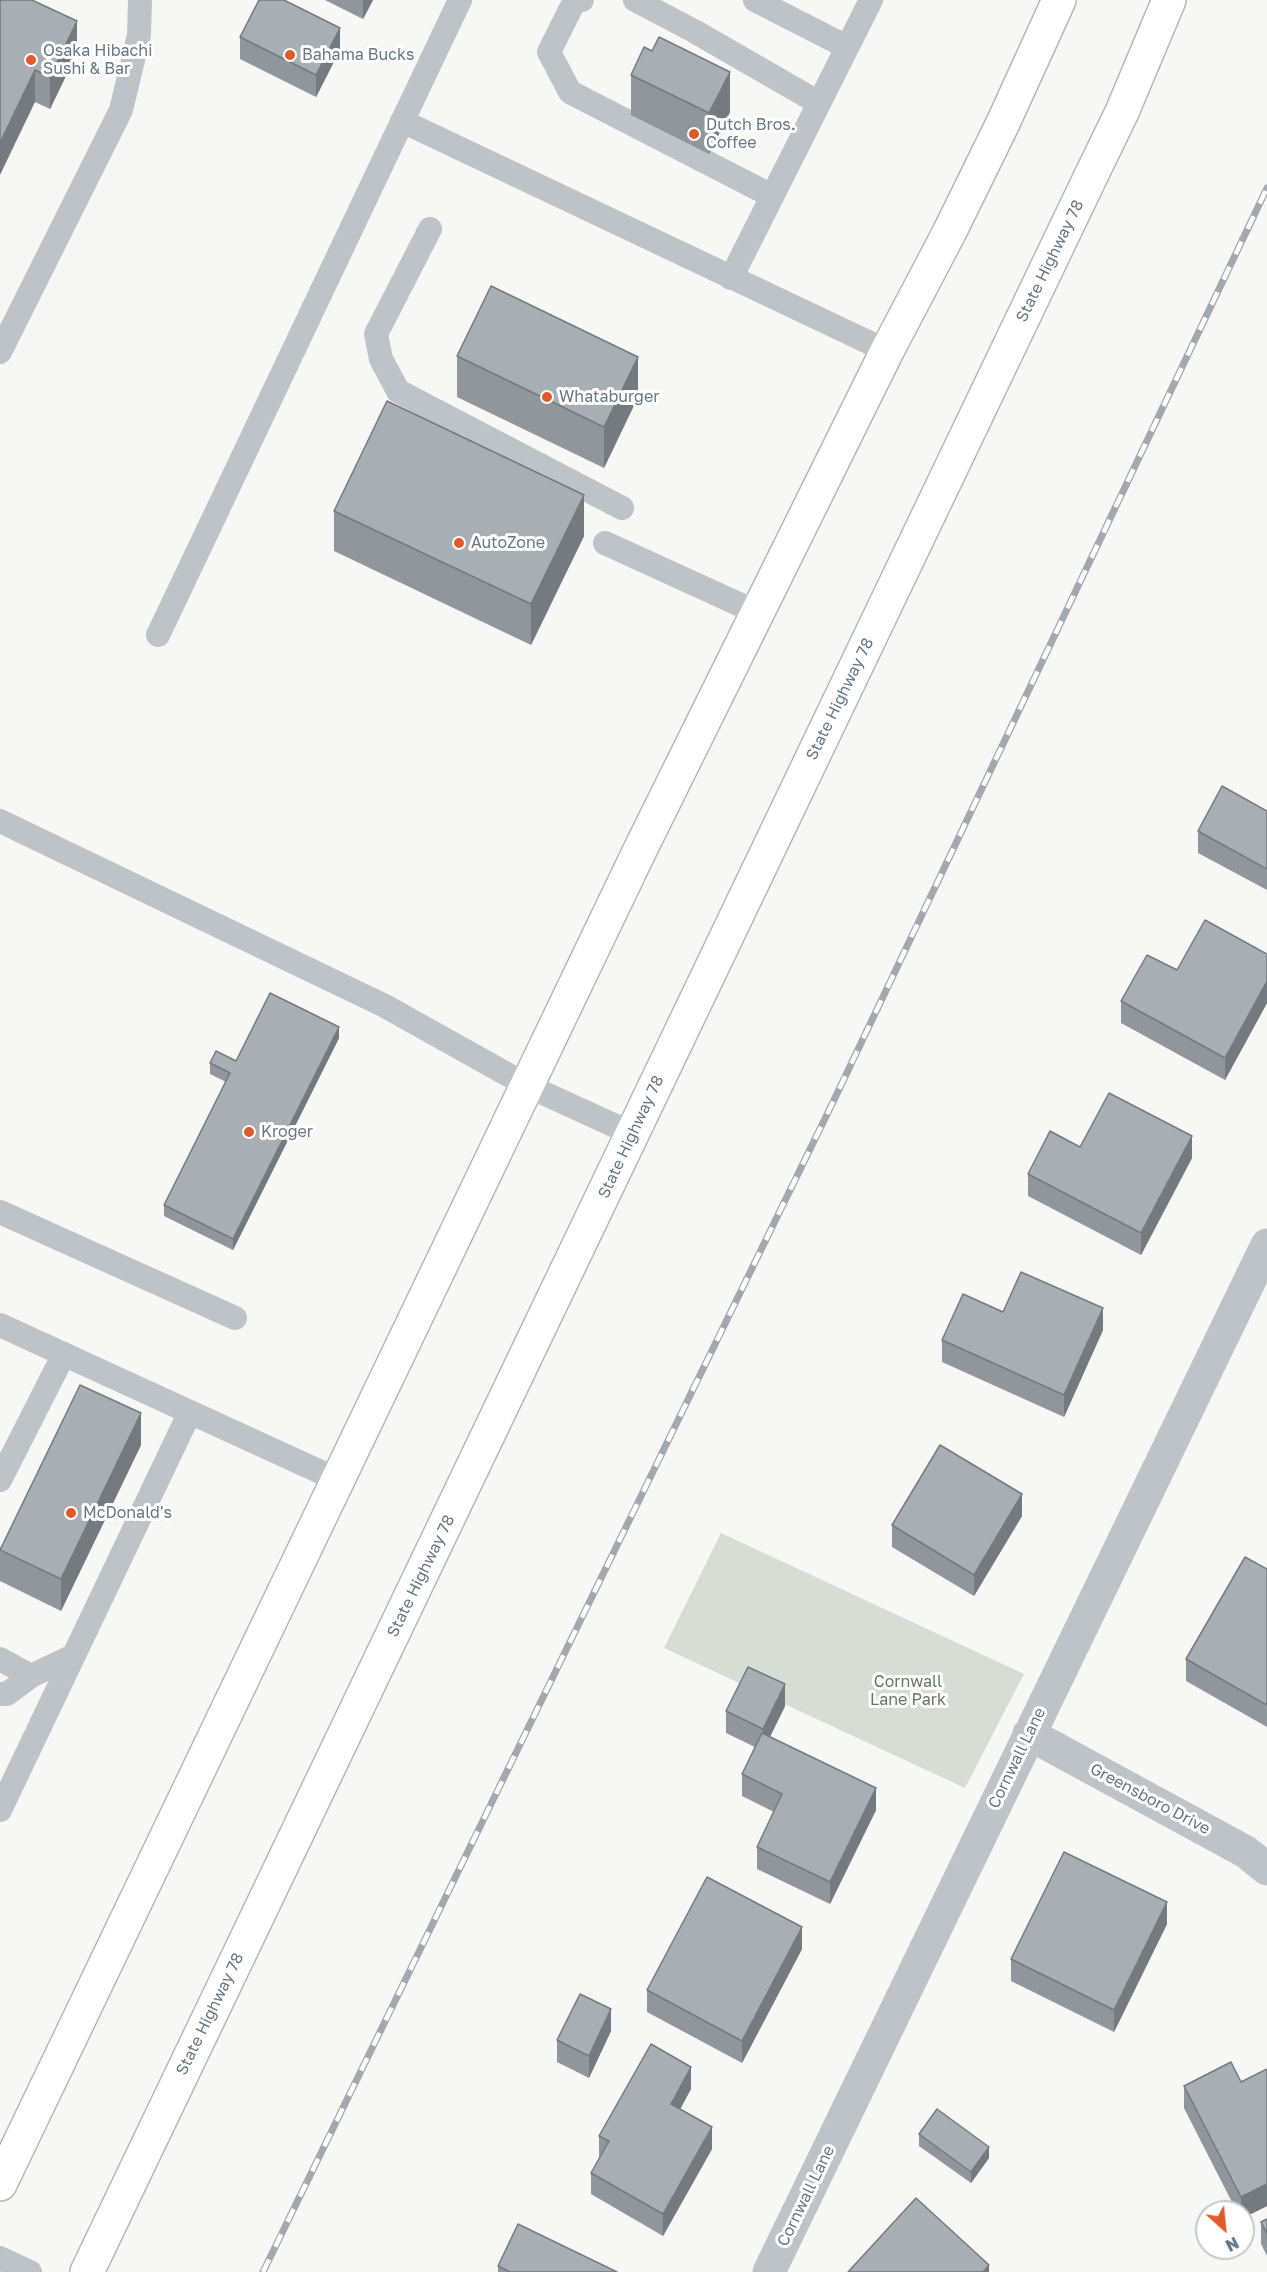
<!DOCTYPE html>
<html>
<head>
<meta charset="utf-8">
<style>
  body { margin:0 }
  #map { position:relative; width:1267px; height:2272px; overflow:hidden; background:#f7f8f5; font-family:"Golos Text",sans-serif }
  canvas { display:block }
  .north { position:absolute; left:1195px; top:2200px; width:60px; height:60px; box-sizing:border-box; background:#fff; border:2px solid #c2c9ce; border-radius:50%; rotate:153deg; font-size:16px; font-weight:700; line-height:24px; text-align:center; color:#677785 }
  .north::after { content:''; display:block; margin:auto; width:21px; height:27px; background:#e15a2b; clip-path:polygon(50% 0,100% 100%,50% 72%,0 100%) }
</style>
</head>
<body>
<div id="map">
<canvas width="1267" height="2272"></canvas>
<div class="north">N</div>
</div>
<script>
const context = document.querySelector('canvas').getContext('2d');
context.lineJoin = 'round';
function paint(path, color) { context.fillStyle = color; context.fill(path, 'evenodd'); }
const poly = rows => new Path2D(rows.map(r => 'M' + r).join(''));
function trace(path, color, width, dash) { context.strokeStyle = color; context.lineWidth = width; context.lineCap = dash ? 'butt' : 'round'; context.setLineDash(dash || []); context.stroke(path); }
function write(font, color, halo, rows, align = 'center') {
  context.font = font + ' "Golos Text",sans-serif'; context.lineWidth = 6; context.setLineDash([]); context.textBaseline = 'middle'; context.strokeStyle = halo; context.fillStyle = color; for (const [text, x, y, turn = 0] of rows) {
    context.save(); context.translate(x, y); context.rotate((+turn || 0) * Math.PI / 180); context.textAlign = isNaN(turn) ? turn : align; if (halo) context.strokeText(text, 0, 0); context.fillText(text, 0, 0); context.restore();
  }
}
const green = poly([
  [721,1533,1024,1674,965,1788,664,1648]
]);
const lane = poly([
  [582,0,575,0,549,52,570,92,772,196],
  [635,0,694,31,819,103],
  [755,0,847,47],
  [402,121,887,351],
  [430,229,376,334,381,359,398,391,622,508],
  [731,278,871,0],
  [0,352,121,110,139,35,140,0],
  [605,543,756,612],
  [158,635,460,0],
  [0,821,385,1006,528,1086,633,1134],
  [0,1212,235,1318],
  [0,1325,338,1480],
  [0,1480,64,1354],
  [0,1659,31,1676,73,1656],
  [0,1694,7,1694,31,1676],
  [0,1810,190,1412],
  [0,2258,30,2272]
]);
const street = poly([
  [1029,1734,1246,1852,1267,1869],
  [769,2272,1267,1245]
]);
const primary = poly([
  [0,2184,639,852,887,351,950,231,1003,123,1059,0],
  [87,2272,1089,180,1122,112,1169,0]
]);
const rail = poly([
  [263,2272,834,1100,1267,188]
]);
const wall = poly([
  [0,0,77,53,50,109,35,102],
  [325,0,373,0,363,19],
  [240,37,340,50,316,97,240,59],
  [631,75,730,112,709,154,631,115],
  [457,356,638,397,604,468,457,397],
  [334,511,584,536,531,645,334,551],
  [1267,811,1267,890,1198,853,1198,831],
  [1267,954,1267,1003,1225,1080,1121,1023,1121,1001,1177,970],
  [339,1038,233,1250,164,1216,164,1205,226,1082,210,1074,210,1063,236,1061],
  [1080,1147,1192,1158,1141,1255,1028,1196,1028,1174],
  [1003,1312,1103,1330,1064,1417,942,1362,942,1340],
  [141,1445,61,1611,0,1581,0,1550],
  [1022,1516,974,1596,892,1547,892,1525],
  [1267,1569,1267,1727,1186,1681,1186,1659],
  [785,1706,770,1737,876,1810,830,1904,757,1869,757,1847,774,1812,742,1796,742,1774,755,1747,726,1733,726,1711],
  [1167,1924,1114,2032,1011,1981,1011,1959],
  [802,1949,742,2063,647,2012,647,1990],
  [611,2031,589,2078,557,2062,557,2040],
  [1241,2082,1267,2206,1243,2218,1243,2212,1237,2212,1184,2108,1184,2086],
  [691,2089,680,2109,712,2149,663,2236,591,2194,591,2173,599,2158,599,2136],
  [919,2134,989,2158,971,2183,919,2146],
  [1267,2219,1267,2256,1261,2244,1261,2222],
  [498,2266,617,2272,498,2272]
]);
const shadedWall = poly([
  [363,0,373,0,363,19],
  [77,21,77,53,50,109,50,77],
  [340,28,340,50,316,97,316,75],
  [35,70,35,102,0,175,0,143],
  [730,72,730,112,709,154,709,113],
  [638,357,638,397,604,468,604,427],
  [584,495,584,536,531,645,531,604],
  [1267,981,1267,1003,1225,1080,1225,1058],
  [339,1027,339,1038,233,1250,233,1239],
  [1192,1136,1192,1158,1141,1255,1141,1233],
  [1103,1308,1103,1330,1064,1417,1064,1395],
  [141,1413,141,1445,61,1611,61,1579],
  [1022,1494,1022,1516,974,1596,974,1575],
  [785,1684,785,1706,763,1751,763,1729],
  [876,1788,876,1810,830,1904,830,1882],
  [1167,1902,1167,1924,1114,2032,1114,2010],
  [802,1927,802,1949,742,2063,742,2041],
  [611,2009,611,2031,589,2078,589,2056],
  [691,2067,691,2089,671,2126,671,2104],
  [712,2127,712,2149,663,2236,663,2214],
  [989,2147,989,2158,971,2183,971,2172],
  [1267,2184,1267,2206,1243,2218,1243,2212,1241,2212,1241,2197],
  [989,2265,989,2272,983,2272]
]);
const building = poly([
  [0,0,32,0,77,21,50,77,35,70,0,143,0,0],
  [259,0,284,0,340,28,316,75,240,37,259,0],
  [659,37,730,72,709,113,631,75,644,47,652,51,659,37],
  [491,286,638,357,604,427,457,356,491,286],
  [387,401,584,495,531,604,334,511,387,401],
  [1222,786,1267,811,1267,869,1198,831,1222,786],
  [1205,920,1267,954,1267,981,1225,1058,1121,1001,1147,955,1177,970,1205,920],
  [270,993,339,1027,233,1239,164,1205,230,1073,210,1063,216,1051,236,1061,270,993],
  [1109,1093,1192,1136,1141,1233,1028,1174,1050,1131,1080,1147,1109,1093],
  [1021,1272,1103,1308,1064,1395,942,1340,963,1294,1003,1312,1021,1272],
  [80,1385,141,1413,61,1579,0,1550,80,1385],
  [940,1445,1022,1494,974,1575,892,1525,940,1445],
  [1245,1557,1267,1569,1267,1705,1186,1659,1245,1557],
  [748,1667,785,1684,763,1729,726,1711,748,1667],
  [762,1733,876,1788,830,1882,757,1847,782,1794,742,1774,762,1733],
  [1064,1852,1167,1902,1114,2010,1011,1959,1064,1852],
  [707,1877,802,1927,742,2041,647,1990,707,1877],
  [580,1994,611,2009,589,2056,557,2040,580,1994],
  [651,2044,691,2067,671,2104,712,2127,663,2214,591,2173,609,2141,599,2136,651,2044],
  [1231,2062,1241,2082,1267,2069,1267,2184,1241,2197,1184,2086,1231,2062],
  [937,2109,989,2147,971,2172,919,2134,937,2109],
  [916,2198,989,2265,983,2272,848,2272,916,2198],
  [1267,2219,1267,2234,1261,2222,1267,2219],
  [518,2224,617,2272,510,2272,498,2266,518,2224]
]);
const markers = [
  [290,55,6,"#e15a2b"],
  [31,60,6,"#e15a2b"],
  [694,134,6,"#e15a2b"],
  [547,397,6,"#e15a2b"],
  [459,543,6,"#e15a2b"],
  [249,1132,6,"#e15a2b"],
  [71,1513,6,"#e15a2b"]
];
const poiNames = [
  ["Osaka Hibachi",43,51],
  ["Sushi & Bar",43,69],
  ["Bahama Bucks",302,55],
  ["Dutch Bros.",706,125],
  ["Coffee",706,143],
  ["Whataburger",559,397],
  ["AutoZone",471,543],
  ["Kroger",261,1132],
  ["McDonald's",83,1513]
];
const streetNames = [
  ["State Highway 78",1050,261,-64],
  ["State Highway 78",840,699,-64],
  ["State Highway 78",631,1137,-65],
  ["State Highway 78",421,1576,-64],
  ["Cornwall Lane",1017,1758,-64],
  ["Greensboro Drive",1150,1799,28],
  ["State Highway 78",210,2014,-64],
  ["Cornwall Lane",806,2196,-64]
];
const parkNames = [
  ["Cornwall",908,1682],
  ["Lane Park",908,1700]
];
paint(green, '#d7dcd4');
trace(primary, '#b2b7bb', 36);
trace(lane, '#bec3c7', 24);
trace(street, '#bec3c7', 33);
trace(primary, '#fff', 33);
trace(rail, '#a2a8ae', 7);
trace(rail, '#fff', 4.5, [14]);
paint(wall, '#90969c');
paint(shadedWall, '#757a7f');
paint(building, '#a7afb5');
trace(building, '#757a7f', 1.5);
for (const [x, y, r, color] of markers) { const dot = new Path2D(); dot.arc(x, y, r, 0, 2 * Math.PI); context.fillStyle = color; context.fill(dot); trace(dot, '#fff', 2); }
write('16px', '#677785', '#fff', poiNames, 'left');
write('16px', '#677785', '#fff', streetNames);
write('16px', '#667862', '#fff', parkNames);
</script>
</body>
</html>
